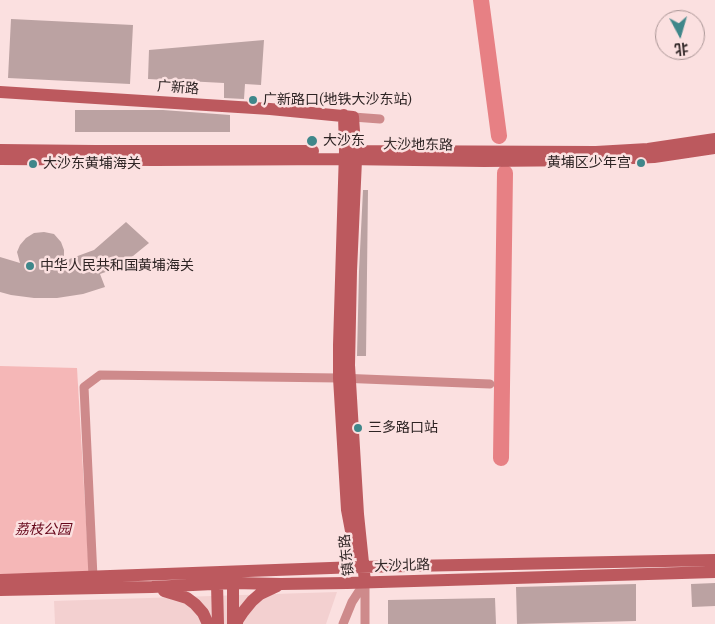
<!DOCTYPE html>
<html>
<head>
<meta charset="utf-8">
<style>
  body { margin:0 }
  #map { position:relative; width:715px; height:624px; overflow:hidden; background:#fbe0e0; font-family:"IBM Plex Serif","Noto Sans SC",serif }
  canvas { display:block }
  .north { position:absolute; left:655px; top:10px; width:50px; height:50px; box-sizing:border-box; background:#fbe0e0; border:1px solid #a99595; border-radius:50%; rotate:174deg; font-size:14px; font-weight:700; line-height:20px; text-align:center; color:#2e2424 }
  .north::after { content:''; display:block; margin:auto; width:18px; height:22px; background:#3f878a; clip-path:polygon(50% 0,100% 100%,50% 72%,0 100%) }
</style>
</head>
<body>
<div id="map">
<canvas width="715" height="624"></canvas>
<div class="north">北</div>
</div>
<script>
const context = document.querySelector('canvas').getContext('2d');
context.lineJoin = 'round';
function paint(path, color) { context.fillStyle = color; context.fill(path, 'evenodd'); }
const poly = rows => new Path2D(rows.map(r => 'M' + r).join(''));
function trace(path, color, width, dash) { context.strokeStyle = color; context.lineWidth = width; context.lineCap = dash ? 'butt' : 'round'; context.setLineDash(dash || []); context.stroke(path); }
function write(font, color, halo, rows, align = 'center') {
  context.font = font + ' "IBM Plex Serif","Noto Sans SC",serif'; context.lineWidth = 5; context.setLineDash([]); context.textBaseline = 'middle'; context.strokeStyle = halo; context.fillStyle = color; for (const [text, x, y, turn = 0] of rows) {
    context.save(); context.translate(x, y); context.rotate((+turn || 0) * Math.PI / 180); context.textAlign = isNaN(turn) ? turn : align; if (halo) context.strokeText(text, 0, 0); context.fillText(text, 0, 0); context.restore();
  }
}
const built = poly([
  [337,592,326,624,55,624,54,601]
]);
const green = poly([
  [0,366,77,368,89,573,0,574]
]);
const river = poly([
  [481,0,499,136],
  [501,458,505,173]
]);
const building = poly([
  [11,19,133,25,130,84,8,78],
  [264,40,261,85,245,84,244,99,224,98,224,83,148,79,149,50],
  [75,110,163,110,230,115,230,132,75,132],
  [363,190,368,190,366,356,357,356,359,271],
  [126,222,149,243,133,256,114,269,100,274,105,287,83,294,57,298,34,298,11,295,0,292,0,257,20,263,17,252,20,245,26,238,34,233,44,232,54,234,61,242,64,250,64,261,94,250],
  [715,583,715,606,692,607,691,584],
  [636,584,636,621,517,624,516,587],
  [495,598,496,624,388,624,388,600]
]);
const street = poly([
  [353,117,380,119],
  [93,577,84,387,100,375,339,378,490,384],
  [365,582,365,624],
  [343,624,352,602,365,582]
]);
const secondary = poly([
  [0,92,270,109,353,117,356,160,351,271,349,365,358,514,365,582],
  [344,115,345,151,339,345,339,378,347,510,355,552],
  [0,150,95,151,313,151],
  [348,151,596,152,648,149,715,139],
  [0,159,155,160,345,159,484,161,591,160,654,157,715,148],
  [227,578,233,583,233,624],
  [0,580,358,567,715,560],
  [0,590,152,587,233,583,281,584,347,583,715,572],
  [164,591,187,598,195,604,203,613,208,624],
  [218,624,217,584,218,575],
  [237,624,237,621,243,612,252,601,260,594,277,586]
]);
const markers = [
  [253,100,5,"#3f878a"],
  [312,141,6,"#3f878a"],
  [641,163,5,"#3f878a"],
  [33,164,5,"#3f878a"],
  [30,266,5,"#3f878a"],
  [358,428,5,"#3f878a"]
];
const streetNames = [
  ["广新路",178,88,4],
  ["大沙地东路",418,145,1],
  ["镇东路",347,555,-96],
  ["大沙北路",402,566,-2]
];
const poiNames = [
  ["广新路口(地铁大沙东站)",263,100],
  ["大沙东",323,141],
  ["黄埔区少年宫",631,163,"right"],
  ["大沙东黄埔海关",43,164],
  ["中华人民共和国黄埔海关",40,266],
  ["三多路口站",368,428]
];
const parkNames = [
  ["荔枝公园",43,530]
];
paint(built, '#f3d0d0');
paint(green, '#f5b7b7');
trace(river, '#e78084', 16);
paint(building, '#bba2a2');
trace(street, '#ce8a8b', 9);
trace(secondary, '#bc595e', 12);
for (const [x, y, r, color] of markers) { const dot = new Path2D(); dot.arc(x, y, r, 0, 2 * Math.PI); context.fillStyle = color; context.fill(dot); trace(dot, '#fbe0e0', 2); }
write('14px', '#2e2424', '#fbe0e0', streetNames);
write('14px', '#2e2424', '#fbe0e0', poiNames, 'left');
write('italic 14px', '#66061a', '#fbe0e0', parkNames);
</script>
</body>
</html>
